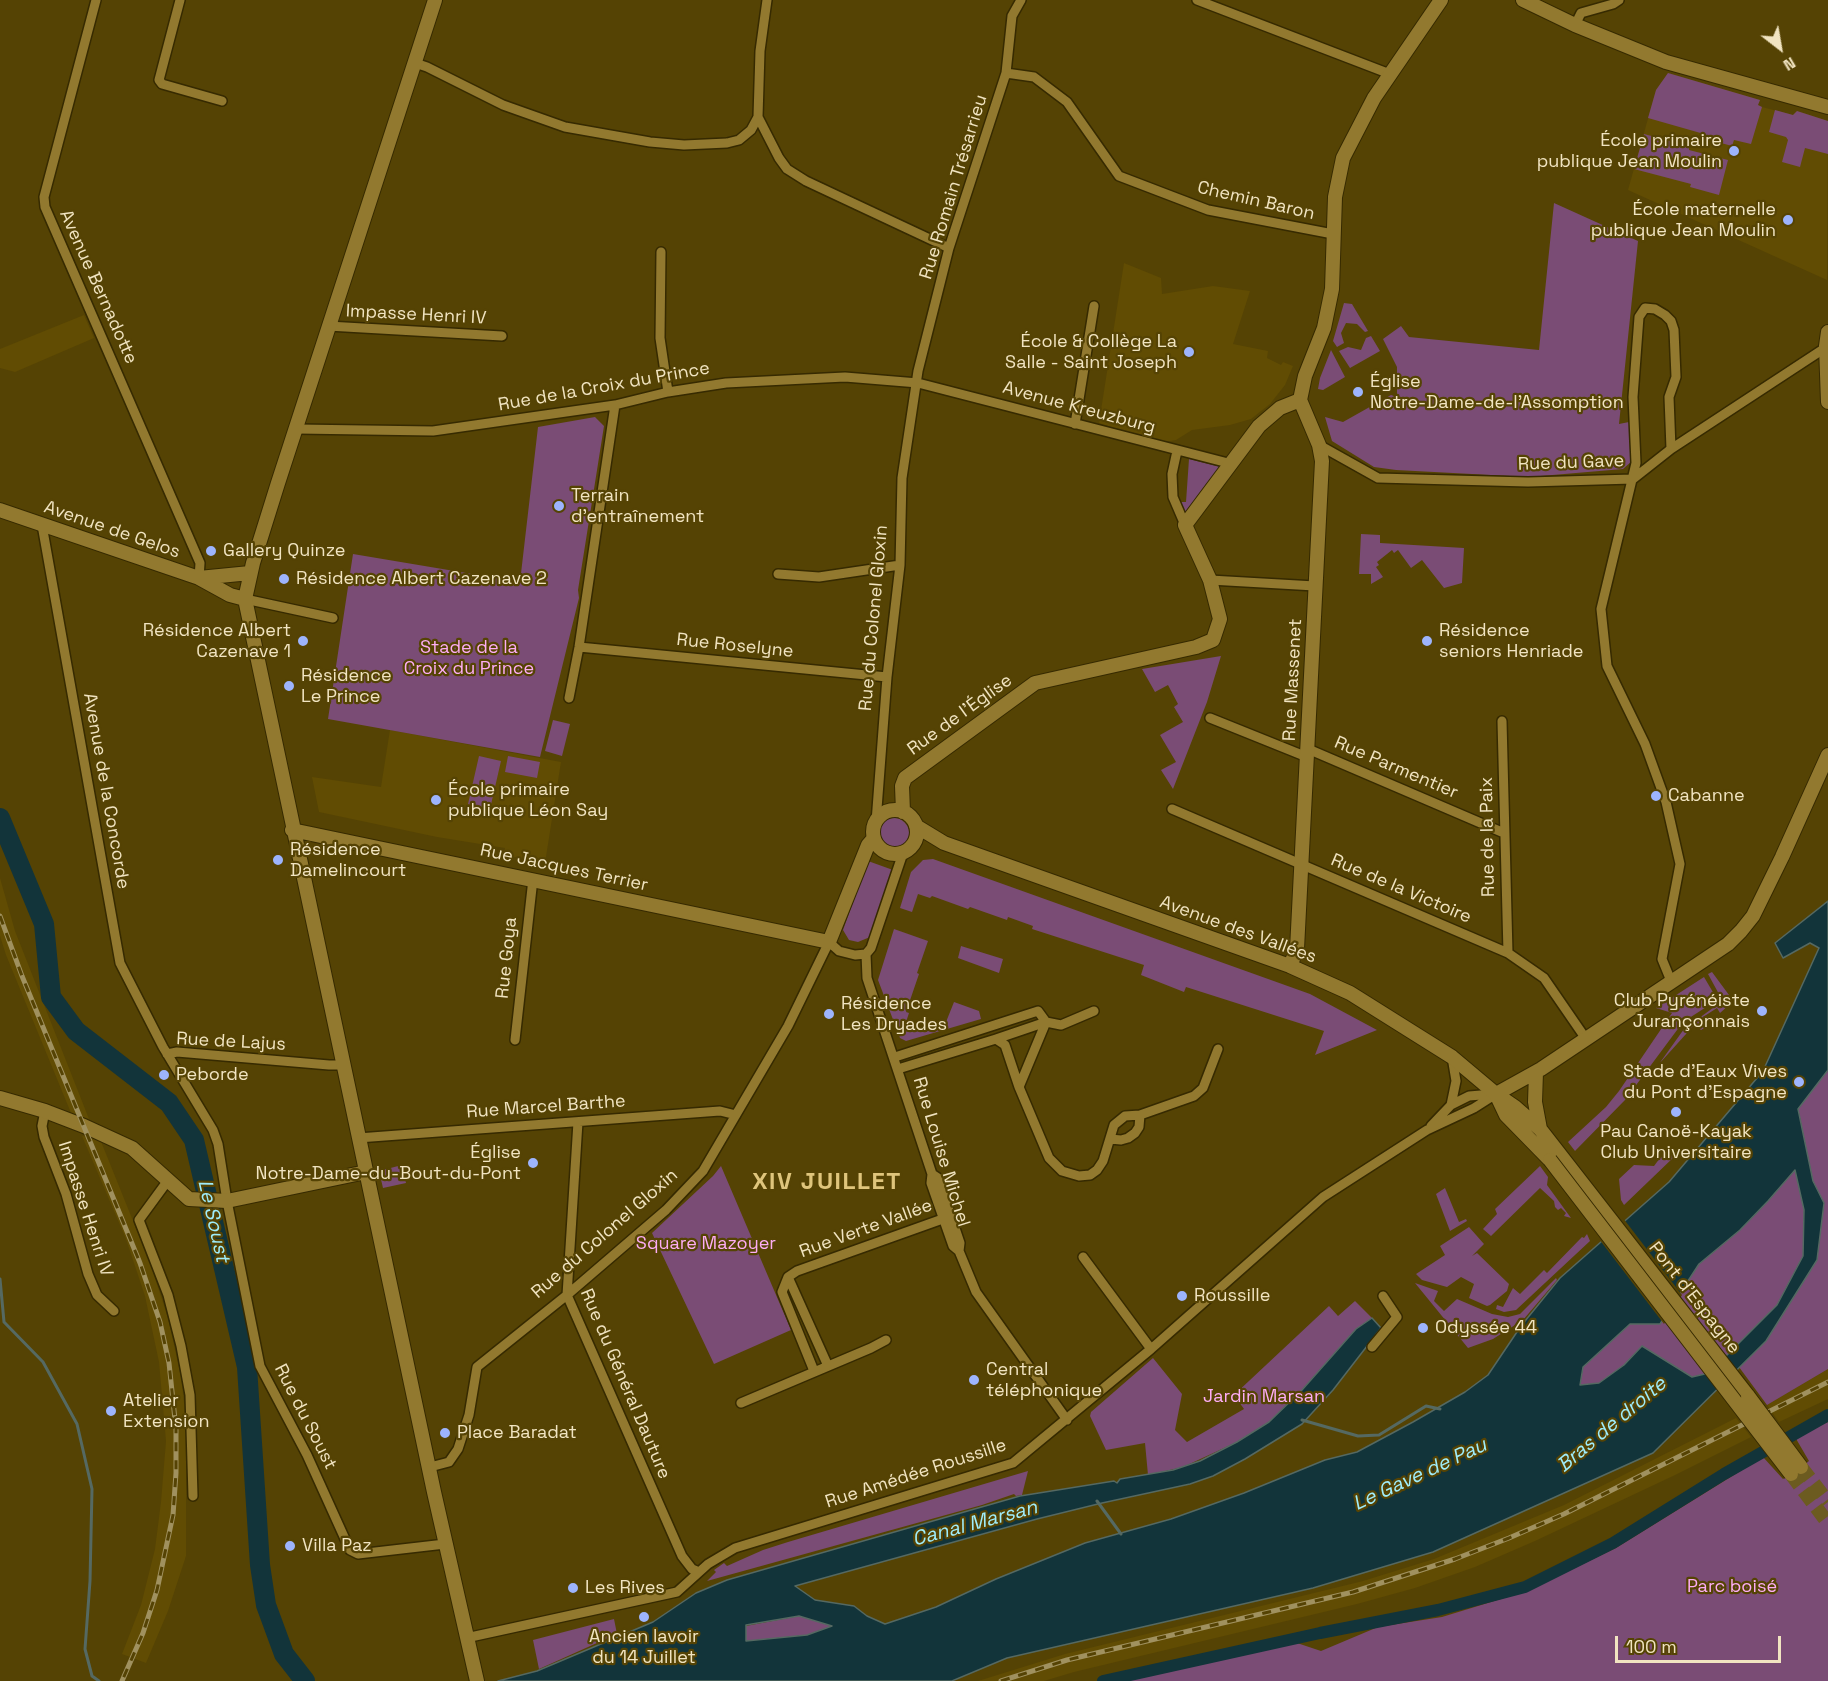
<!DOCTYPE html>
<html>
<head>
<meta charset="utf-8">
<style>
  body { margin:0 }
  #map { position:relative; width:1828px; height:1681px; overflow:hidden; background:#554304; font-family:"Space Grotesk",sans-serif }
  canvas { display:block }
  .north { position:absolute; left:1750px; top:18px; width:60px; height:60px; -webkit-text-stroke:4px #554304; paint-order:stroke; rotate:149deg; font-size:16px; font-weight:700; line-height:24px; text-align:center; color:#f1e4c1 }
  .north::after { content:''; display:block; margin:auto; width:21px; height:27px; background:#f1e4c1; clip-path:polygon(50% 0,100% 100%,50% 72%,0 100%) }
  .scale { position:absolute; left:1615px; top:1636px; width:166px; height:27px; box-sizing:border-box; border:3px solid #f1e4c1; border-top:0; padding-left:8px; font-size:18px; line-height:21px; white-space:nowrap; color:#f1e4c1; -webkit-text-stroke:4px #554304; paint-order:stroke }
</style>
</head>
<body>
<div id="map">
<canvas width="1828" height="1681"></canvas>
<div class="north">N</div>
<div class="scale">100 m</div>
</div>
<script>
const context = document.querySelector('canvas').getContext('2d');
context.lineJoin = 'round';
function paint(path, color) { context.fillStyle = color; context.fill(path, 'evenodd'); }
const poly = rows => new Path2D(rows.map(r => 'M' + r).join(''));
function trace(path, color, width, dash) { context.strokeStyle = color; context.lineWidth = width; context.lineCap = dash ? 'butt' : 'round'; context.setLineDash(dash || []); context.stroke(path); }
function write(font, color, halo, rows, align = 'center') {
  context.font = font + ' "Space Grotesk",sans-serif'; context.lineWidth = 4.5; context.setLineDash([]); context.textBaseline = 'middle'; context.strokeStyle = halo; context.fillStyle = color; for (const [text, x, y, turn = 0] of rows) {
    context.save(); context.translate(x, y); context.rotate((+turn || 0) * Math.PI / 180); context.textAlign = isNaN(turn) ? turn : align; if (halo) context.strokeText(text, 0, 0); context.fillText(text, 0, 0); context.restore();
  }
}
const built = poly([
  [1668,73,1760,100,1758,105,1762,107,1793,115,1797,111,1828,121,1827,280,1628,190,1656,90],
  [1124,263,1161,278,1162,294,1213,286,1250,291,1233,344,1268,351,1267,358,1281,365,1283,362,1293,366,1285,385,1270,404,1251,419,1230,425,1192,430,1176,440,1164,442,1147,439,1099,423],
  [84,315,94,338,15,372,0,368,0,349],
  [390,730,561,762,545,863,504,855,505,848,437,837,319,812,312,777,381,787],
  [0,878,15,931,89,1119,71,1113,6,955,0,936],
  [82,1136,100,1139,150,1263,168,1318,181,1377,186,1420,186,1556,168,1611,146,1663,122,1654,141,1605,155,1549,161,1502,166,1441,159,1362,145,1296,126,1239],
  [1828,1369,1828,1399,1779,1422,1767,1405],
  [1736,1418,1751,1437,1673,1476,1535,1541,1475,1567,1415,1588,1357,1604,1074,1672,1044,1681,978,1681,1065,1654,1363,1581,1434,1559,1564,1505]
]);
const green = poly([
  [1668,73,1760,100,1758,105,1762,107,1751,144,1734,140,1732,146,1703,138,1704,134,1648,118,1656,90],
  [1775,110,1793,115,1797,111,1828,121,1828,154,1805,148,1800,167,1782,162,1788,140,1786,137,1769,132],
  [1644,134,1689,146,1689,150,1728,160,1719,195,1690,187,1691,184,1634,169],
  [1554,203,1638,241,1619,424,1629,422,1632,461,1623,469,1529,477,1396,470,1374,467,1332,441,1325,417,1343,422,1391,395,1397,397,1397,367,1383,339,1401,326,1409,337,1539,350],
  [1344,303,1352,304,1368,331,1365,332,1357,324,1346,323,1341,333,1344,343,1337,347,1333,341],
  [1371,336,1380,351,1350,368,1339,351,1348,347,1361,350,1366,338],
  [1331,350,1345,377,1323,390,1318,389,1320,378],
  [595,417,604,426,578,590,579,598,540,757,328,719,353,554,520,582,538,427],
  [1189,459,1221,467,1216,479,1210,479,1185,513,1181,502,1186,502],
  [1361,534,1380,535,1380,543,1464,548,1462,583,1444,588,1422,560,1411,568,1398,550,1394,553,1392,550,1377,562,1379,565,1376,567,1383,577,1371,584,1371,574,1359,574],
  [1221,656,1207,702,1173,789,1161,770,1176,762,1160,735,1183,722,1174,707,1178,704,1168,685,1155,692,1142,669],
  [553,720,570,724,562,756,545,751],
  [479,756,501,761,490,809,468,804],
  [508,756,540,762,537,778,505,772],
  '879 833a15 15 0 1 1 30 0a15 15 0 1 1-30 0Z',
  [933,859,1310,994,1377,1030,1315,1055,1324,1031,1186,987,1184,992,1141,975,1144,965,1032,929,1033,926,1008,917,1007,920,970,907,968,909,932,896,930,898,918,894,912,912,900,908,911,872,923,860],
  [868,861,893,870,870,937,858,942,849,940,843,930],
  [894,929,928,941,917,973,919,974,906,1012,909,1013,905,1025,924,1032,944,1027,954,1002,979,1011,981,1019,906,1041,900,1038,878,980],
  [961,946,1003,959,999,973,958,958],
  [1712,972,1729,995,1729,1005,1720,1013,1717,1008,1703,1017,1708,1026,1701,1030,1695,1024,1659,1064,1684,1029,1717,1005,1720,996,1708,974],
  [1704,977,1714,994,1711,1004,1683,1022,1625,1100,1575,1151,1568,1142,1606,1107,1619,1091,1672,1013,1656,1008],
  [1828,1070,1828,1369,1767,1405,1739,1367,1766,1341,1817,1260,1824,1203,1813,1181,1798,1108],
  [1670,1153,1675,1156,1624,1205,1621,1200,1619,1179,1634,1165,1654,1166,1660,1158],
  [402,1165,406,1183,383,1188,379,1171],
  [721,1166,791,1330,714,1364,652,1233,713,1176],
  [1540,1166,1548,1177,1547,1185,1571,1218,1564,1216,1566,1213,1561,1208,1558,1210,1555,1207,1554,1201,1540,1188,1491,1236,1483,1229,1497,1214,1495,1209],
  [1795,1169,1804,1210,1803,1256,1777,1305,1709,1373,1692,1377,1642,1346,1624,1365,1599,1384,1580,1385,1583,1367,1630,1324,1660,1323,1699,1264,1740,1230,1768,1201],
  [1445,1188,1459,1222,1466,1219,1467,1221,1450,1231,1436,1194],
  [1469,1227,1484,1244,1472,1256,1477,1253,1509,1284,1507,1291,1490,1305,1487,1306,1469,1298,1474,1284,1461,1277,1447,1287,1422,1280,1416,1274,1445,1255,1440,1246],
  [1587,1234,1590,1241,1516,1310,1504,1312,1496,1309,1497,1305,1503,1307,1513,1288,1520,1294,1544,1270,1547,1273,1582,1237,1584,1238],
  [1556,1278,1557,1280,1523,1320,1493,1339,1468,1348,1415,1283,1438,1291,1434,1301,1444,1311,1457,1299,1492,1314,1508,1317,1520,1314],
  [1355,1301,1372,1318,1356,1329,1302,1390,1269,1422,1237,1442,1183,1467,1148,1475,1145,1443,1106,1450,1090,1416,1091,1412,1153,1358,1182,1394,1175,1430,1187,1442,1244,1409,1234,1395,1329,1306,1338,1316],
  [1828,1422,1828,1681,1127,1681,1297,1643,1321,1651,1378,1627,1442,1617,1527,1591,1616,1548,1763,1457,1783,1479,1809,1461,1795,1437],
  [1028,1471,1022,1495,1016,1496,1014,1494,982,1505,707,1581,716,1572,714,1570,724,1563,727,1566,763,1550,788,1542],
  [799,1616,833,1626,807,1635,746,1641,746,1626],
  [614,1619,617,1634,539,1669,533,1640]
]);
const water = poly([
  [1828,901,1828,1070,1798,1109,1813,1181,1824,1203,1817,1260,1766,1341,1653,1453,1433,1552,1313,1588,1007,1658,952,1681,498,1681,537,1671,653,1622,696,1593,727,1580,1020,1496,1114,1481,1117,1483,1120,1479,1173,1470,1200,1461,1237,1442,1269,1422,1302,1390,1356,1329,1372,1318,1381,1328,1333,1390,1302,1424,1245,1459,1213,1476,1190,1484,1102,1503,1037,1519,795,1586,815,1600,854,1606,867,1616,885,1624,936,1607,996,1579,1085,1543,1171,1519,1244,1493,1325,1460,1357,1452,1413,1422,1465,1392,1488,1375,1521,1326,1560,1278,1669,1182,1763,1071,1819,948,1810,943,1783,958,1775,943,1828,901],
  [1795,1170,1804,1210,1803,1256,1777,1305,1709,1373,1692,1377,1642,1346,1624,1365,1599,1383,1580,1385,1583,1367,1630,1324,1660,1324,1699,1264,1740,1230,1768,1201,1795,1170],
  [799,1616,832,1626,807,1635,746,1641,746,1625,799,1616]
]);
const pier = poly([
  [1623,1218,1682,1295,1664,1324,1599,1239]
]);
const stream = poly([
  [0,1279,4,1322,43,1362,77,1424,92,1489,90,1581,85,1649,92,1676,99,1681],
  [1302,1420,1358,1436,1379,1435,1426,1406,1440,1409],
  [1097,1501,1121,1534]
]);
const canal = poly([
  [1103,1681,1320,1633,1438,1610,1525,1587,1613,1543,1724,1474,1828,1415]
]);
const river = poly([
  [0,818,44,924,51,997,76,1031,169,1103,194,1140,247,1367,260,1565,266,1605,284,1654,305,1681]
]);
const secondaryTunnel = poly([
  [1801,1467,1828,1502],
  [1791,1474,1828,1523]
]);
const street = poly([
  [96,0,44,197,45,207,200,563,199,578],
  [180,0,159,80,162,84,222,101],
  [1197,0,1390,74],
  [1575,25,1581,13,1613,4,1619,0],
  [415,63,427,67,503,105,565,127,650,142,684,145,727,143,739,140,751,130,758,117,760,51,767,0],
  [1006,73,1034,77,1067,102,1119,176,1208,210,1333,234],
  [758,117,779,158,787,169,806,181,949,248],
  [661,252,660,338,668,392],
  [328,326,502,336],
  [1075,424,1094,306],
  [297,429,433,431,615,405,668,392,726,383,845,377,918,383,1232,464],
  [1319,445,1378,478,1528,482,1633,479,1671,449,1828,346],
  [1671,449,1669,397,1676,377,1674,330,1671,321,1665,315,1655,309,1645,308,1639,317,1633,397,1636,463,1601,609,1607,666,1645,744,1666,802,1680,864,1662,959,1671,981],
  [1177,451,1172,474,1173,497,1185,525],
  [42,525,120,963,163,1047,213,1130,218,1144,227,1201,260,1366,307,1455,350,1550,358,1554,445,1544],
  [778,574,819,577,900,565],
  [1210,580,1315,586],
  [245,599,333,618],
  [579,647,887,677],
  [569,698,579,647,615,405],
  [1210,718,1307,757],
  [1502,721,1508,953],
  [1308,749,1504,833],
  [1172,809,1508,953,1544,978,1586,1039],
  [876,822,887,677,900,565,902,478,918,371,949,248,1006,73,1012,16,1021,0],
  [866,954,867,978,932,1174,931,1183,953,1246,959,1251,976,1292,1067,1420],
  [996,1039,1046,1022,1061,1025,1094,1011],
  [515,1040,533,879],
  [167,1054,177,1052,329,1065,343,1065],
  [895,1057,1038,1011,1046,1022,1019,1087,1005,1045,996,1039,898,1069],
  [1019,1087,1049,1158,1062,1171,1079,1176,1090,1175,1097,1170,1103,1161,1114,1125,1125,1116,1140,1115,1194,1096,1203,1088,1218,1049],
  [1451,1105,1456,1081,1452,1057],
  [45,1111,42,1126,44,1137,66,1194,88,1274,97,1295,114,1311],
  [578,1122,567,1295,682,1556,692,1569,699,1572],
  [1431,1126,1451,1105,1469,1096,1493,1094],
  [358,1138,720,1111,736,1115],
  [1110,1139,1121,1140,1128,1138,1135,1133,1139,1127,1140,1115],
  [932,1174,938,1178,960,1243,959,1251],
  [169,1179,139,1220,168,1295,181,1346,190,1395,193,1496],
  [1083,1257,1151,1349],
  [788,1277,828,1366],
  [1372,1347,1397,1317,1383,1296],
  [814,1371,782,1292,788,1277,797,1271,951,1216],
  [741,1403,871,1348,886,1340],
  [430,1467,449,1462,458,1449,469,1415,477,1367,567,1295,666,1210,703,1171,788,1026,829,942,839,951,855,955,866,954,871,948,903,853],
  [466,1638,677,1592,708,1564,735,1548,1013,1463,1151,1349,1323,1197,1427,1130,1474,1108,1496,1094]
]);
const secondary = poly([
  [435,0,278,483,253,563,245,599,434,1492,477,1681],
  [1523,0,1575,25,1666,62,1828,107],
  [1828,332,1826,346,1828,402],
  [1300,400,1305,376,1324,328,1332,289,1335,197,1343,158,1374,98,1441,0],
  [0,510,199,578,230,595,245,599],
  [199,578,250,573],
  '873 832a22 22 0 1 1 44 0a22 22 0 1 1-44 0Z',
  [903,812,902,786,905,778,1035,683,1196,647,1213,640,1220,619,1210,580,1185,525,1259,426,1280,408,1300,400],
  [916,826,944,843,1290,966,1350,993,1452,1057,1496,1094,1515,1107,1540,1129,1748,1396],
  [292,830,829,942,868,845,874,838],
  [1290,966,1297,949,1322,461,1319,445,1300,400],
  [1536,1072,1535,1102,1540,1129],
  [1496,1094,1541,1069,1728,944,1741,931,1753,916,1782,857,1828,755],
  [1497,1096,1506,1115,1550,1160],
  [0,1098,45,1111,84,1126,132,1148,189,1199,227,1201,366,1172]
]);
const rail = poly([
  [0,916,22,976,140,1263,160,1322,169,1363,176,1429,176,1473,173,1515,157,1590,143,1633,122,1681],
  [1001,1681,1067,1660,1353,1592,1455,1559,1509,1538,1564,1514,1828,1382]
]);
const secondaryBridge = poly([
  [1550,1160,1791,1474],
  [1748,1396,1801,1467]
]);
const markers = [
  [1734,151,6,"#9db4fd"],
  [1788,220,6,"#9db4fd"],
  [1189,352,6,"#9db4fd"],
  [1358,392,6,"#9db4fd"],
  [559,506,6,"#9db4fd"],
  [211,551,6,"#9db4fd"],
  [284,579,6,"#9db4fd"],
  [303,641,6,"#9db4fd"],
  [1427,641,6,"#9db4fd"],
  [289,686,6,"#9db4fd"],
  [1656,796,6,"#9db4fd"],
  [436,800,6,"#9db4fd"],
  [278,860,6,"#9db4fd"],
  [1762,1011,6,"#9db4fd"],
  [829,1014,6,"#9db4fd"],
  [164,1075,6,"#9db4fd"],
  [1799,1082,6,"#9db4fd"],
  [1676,1112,6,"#9db4fd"],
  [533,1163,6,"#9db4fd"],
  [1182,1296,6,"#9db4fd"],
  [1423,1328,6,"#9db4fd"],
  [974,1380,6,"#9db4fd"],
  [111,1411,6,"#9db4fd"],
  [445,1433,6,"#9db4fd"],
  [290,1546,6,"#9db4fd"],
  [573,1588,6,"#9db4fd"],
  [644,1617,6,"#9db4fd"]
];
const poiNames = [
  ["École primaire",1722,141,"right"],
  ["publique Jean Moulin",1722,162,"right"],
  ["École maternelle",1776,210,"right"],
  ["publique Jean Moulin",1776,231,"right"],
  ["École & Collège La",1177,342,"right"],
  ["Salle - Saint Joseph",1177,363,"right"],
  ["Église",1370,382],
  ["Notre-Dame-de-l'Assomption",1370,403],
  ["Terrain",571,496],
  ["d'entraînement",571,517],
  ["Gallery Quinze",223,551],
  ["Résidence Albert Cazenave 2",296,579],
  ["Résidence Albert",291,631,"right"],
  ["Cazenave 1",291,652,"right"],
  ["Résidence",1439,631],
  ["seniors Henriade",1439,652],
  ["Résidence",301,676],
  ["Le Prince",301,697],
  ["École primaire",448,790],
  ["publique Léon Say",448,811],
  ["Cabanne",1668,796],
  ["Résidence",290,850],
  ["Damelincourt",290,871],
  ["Club Pyrénéiste",1750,1001,"right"],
  ["Jurançonnais",1750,1022,"right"],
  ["Résidence",841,1004],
  ["Les Dryades",841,1025],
  ["Stade d'Eaux Vives",1787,1072,"right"],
  ["du Pont d'Espagne",1787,1093,"right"],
  ["Peborde",176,1075],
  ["Pau Canoë-Kayak",1676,1132,"center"],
  ["Club Universitaire",1676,1153,"center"],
  ["Église",521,1153,"right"],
  ["Notre-Dame-du-Bout-du-Pont",521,1174,"right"],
  ["Roussille",1194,1296],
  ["Odyssée 44",1435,1328],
  ["Central",986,1370],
  ["téléphonique",986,1391],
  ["Atelier",123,1401],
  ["Extension",123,1422],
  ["Place Baradat",457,1433],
  ["Villa Paz",302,1546],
  ["Les Rives",585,1588],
  ["Ancien lavoir",644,1637,"center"],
  ["du 14 Juillet",644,1658,"center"]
];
const streetNames = [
  ["Rue Romain Trésarrieu",954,187,-73],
  ["Chemin Baron",1256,201,13],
  ["Avenue Bernadotte",98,287,66],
  ["Impasse Henri IV",416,315,3],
  ["Rue de la Croix du Prince",604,387,-10],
  ["Avenue Kreuzburg",1079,408,15],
  ["Rue du Gave",1571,463,-2],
  ["Avenue de Gelos",112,530,19],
  ["Rue du Colonel Gloxin",874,618,-85],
  ["Rue Roselyne",735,646,6],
  ["Rue Massenet",1293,680,-87],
  ["Rue de l'Église",960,715,-36],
  ["Rue Parmentier",1396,768,23],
  ["Avenue de la Concorde",106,791,80],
  ["Rue de la Paix",1488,837,-91],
  ["Rue Jacques Terrier",564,868,12],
  ["Rue de la Victoire",1401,889,23],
  ["Avenue des Vallées",1238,930,20],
  ["Rue Goya",507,958,-84],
  ["Rue de Lajus",231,1042,3],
  ["Rue Marcel Barthe",546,1107,-4],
  ["Rue Louise Michel",941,1152,73],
  ["Impasse Henri IV",85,1209,72],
  ["Rue Verte Vallée",866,1229,-20],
  ["Rue du Colonel Gloxin",605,1234,-41],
  ["Pont d'Espagne",1694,1298,52],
  ["Rue du Général Dauture",625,1384,67],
  ["Rue du Soust",305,1417,63],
  ["Rue Amédée Roussille",916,1474,-18]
];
const parkNames = [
  ["Stade de la",469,648],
  ["Croix du Prince",469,669],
  ["Square Mazoyer",706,1244],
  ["Jardin Marsan",1264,1397],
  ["Parc boisé",1732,1587]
];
const waterNames = [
  ["Le Soust",213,1221,77],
  ["Bras de droite",1612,1425,-40],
  ["Le Gave de Pau",1420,1475,-25],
  ["Canal Marsan",975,1524,-15]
];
const districtNames = [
  ["XIV JUILLET",827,1182]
];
paint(built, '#614c03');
paint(green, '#7a4c75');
paint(water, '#12343a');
trace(water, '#556962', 1.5);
paint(pier, '#554304');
trace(stream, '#556962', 3);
trace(canal, '#12343a', 12);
trace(river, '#12343a', 20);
trace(secondaryTunnel, '#6c5b20', 14, [14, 7]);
trace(street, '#362a01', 12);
trace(secondary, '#362a01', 16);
trace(street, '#92792f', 9);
trace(secondary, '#92792f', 14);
trace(rail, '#a0915f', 5);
trace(rail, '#554304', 3, [9]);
trace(secondaryBridge, '#362a01', 16, []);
trace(secondaryBridge, '#92792f', 14);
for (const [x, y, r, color] of markers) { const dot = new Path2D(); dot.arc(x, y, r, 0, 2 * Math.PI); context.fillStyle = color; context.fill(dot); trace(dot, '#554304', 2); }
write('18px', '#f1e4c1', '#554304', poiNames, 'left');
write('18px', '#f1e4c1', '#554304', streetNames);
write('18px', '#fdadf5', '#554304', parkNames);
write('italic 20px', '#9fedfc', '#554304', waterNames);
context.letterSpacing = '1.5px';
write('bold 24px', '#dfc57c', '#554304', districtNames);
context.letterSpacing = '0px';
</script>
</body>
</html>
